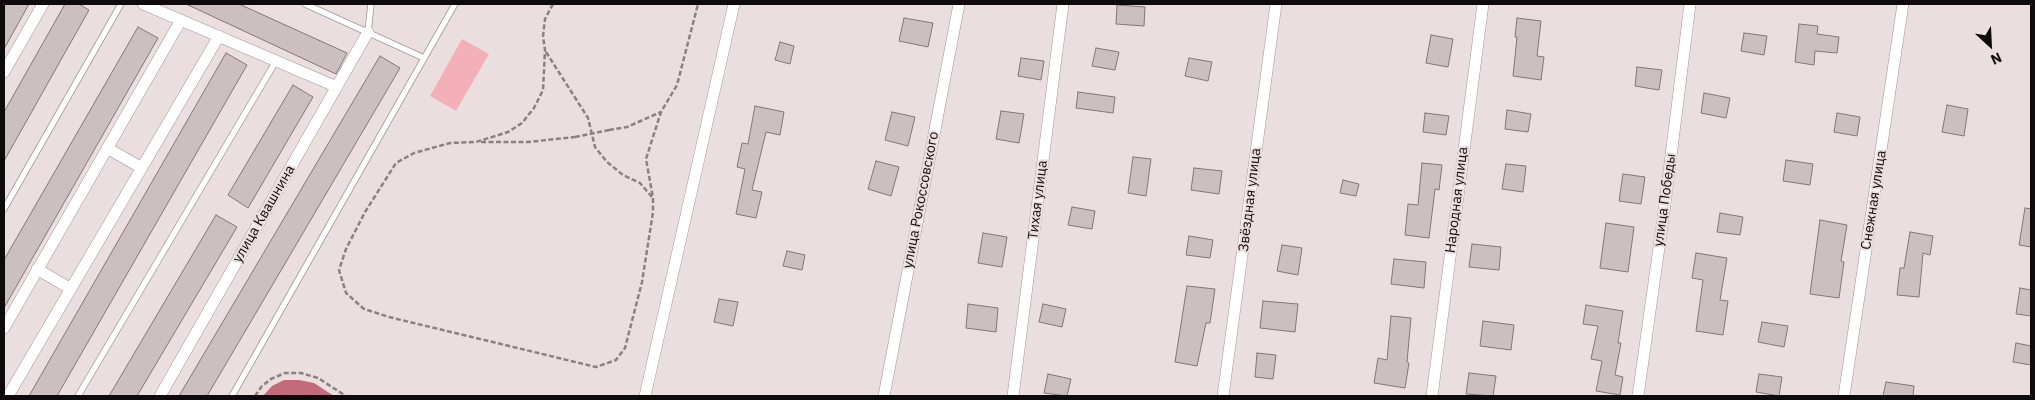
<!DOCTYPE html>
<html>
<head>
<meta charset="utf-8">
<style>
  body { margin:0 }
  #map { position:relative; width:2035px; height:400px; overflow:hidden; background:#ebdedf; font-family:"IBM Plex Sans",sans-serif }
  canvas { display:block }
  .frame { position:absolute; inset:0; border:5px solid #0f0a0b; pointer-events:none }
  .north { position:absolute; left:1965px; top:20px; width:50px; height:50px; -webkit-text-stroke:4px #ebdedf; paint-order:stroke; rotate:155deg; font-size:14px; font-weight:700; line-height:20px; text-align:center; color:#0f0a0b }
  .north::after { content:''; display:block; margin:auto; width:18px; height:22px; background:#0f0a0b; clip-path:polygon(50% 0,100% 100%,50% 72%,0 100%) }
</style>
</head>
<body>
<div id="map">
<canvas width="2035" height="400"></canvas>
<div class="frame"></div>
<div class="north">N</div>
</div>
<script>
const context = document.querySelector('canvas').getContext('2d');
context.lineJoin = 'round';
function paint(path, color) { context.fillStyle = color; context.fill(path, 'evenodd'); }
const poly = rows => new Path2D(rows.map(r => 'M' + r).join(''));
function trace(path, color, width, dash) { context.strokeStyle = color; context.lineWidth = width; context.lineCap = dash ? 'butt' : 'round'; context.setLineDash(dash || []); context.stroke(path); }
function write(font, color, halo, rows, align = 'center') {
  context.font = font + ' "IBM Plex Sans",sans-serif'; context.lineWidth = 4; context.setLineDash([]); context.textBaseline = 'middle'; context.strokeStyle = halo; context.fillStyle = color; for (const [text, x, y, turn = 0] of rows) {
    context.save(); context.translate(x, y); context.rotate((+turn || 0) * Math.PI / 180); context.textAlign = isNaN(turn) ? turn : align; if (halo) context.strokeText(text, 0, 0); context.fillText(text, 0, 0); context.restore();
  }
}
const green = poly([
  [462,39,489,54,456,111,430,96]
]);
const water = poly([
  [284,380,299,380,314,383,334,396,263,396,272,386]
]);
const building = poly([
  [4,4,29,4,4,49,4,4],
  [65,4,79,4,89,10,4,161,4,112,65,4],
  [186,4,239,4,347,53,336,74,186,4],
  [1117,5,1145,7,1144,26,1116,24,1117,5],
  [904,18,933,23,928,47,899,41,904,18],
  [1517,18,1541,21,1537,56,1544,57,1541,80,1513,76,1517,37,1515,37,1517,18],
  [1799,24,1818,26,1817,34,1839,37,1837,53,1815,51,1814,65,1795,62,1799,24],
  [138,27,158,38,4,308,4,260,138,27],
  [1744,33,1767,36,1764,55,1741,51,1744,33],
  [1431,35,1453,39,1448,67,1426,63,1431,35],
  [780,42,794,46,790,64,775,60,780,42],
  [1096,48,1119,52,1115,70,1092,66,1096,48],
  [226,53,247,65,57,396,29,396,226,53],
  [380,56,400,68,263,301,207,396,179,396,380,56],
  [1021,58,1044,61,1041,80,1018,76,1021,58],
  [1189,58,1212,62,1208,81,1185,76,1189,58],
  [1637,67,1662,70,1659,90,1635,86,1637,67],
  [293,85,313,97,248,208,228,195,293,85],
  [1078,92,1115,97,1113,113,1076,108,1078,92],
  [1704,93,1730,98,1726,118,1701,113,1704,93],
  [1947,105,1968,109,1964,136,1942,132,1947,105],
  [755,106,784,112,780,135,766,132,752,190,762,192,756,218,736,214,745,169,737,167,742,143,748,144,755,106],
  [1507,110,1531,114,1528,132,1505,129,1507,110],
  [1001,111,1024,114,1019,143,996,139,1001,111],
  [892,112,915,117,908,146,885,140,892,112],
  [1425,113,1449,116,1446,135,1423,132,1425,113],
  [1837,113,1860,117,1857,136,1834,132,1837,113],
  [1133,157,1151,159,1146,196,1128,193,1133,157],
  [1786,160,1813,164,1810,185,1783,181,1786,160],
  [876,161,899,167,891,196,868,189,876,161],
  [1422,163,1442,165,1439,190,1435,189,1429,238,1405,235,1408,204,1418,205,1422,163],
  [1506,164,1526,166,1523,192,1502,189,1506,164],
  [1194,168,1222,171,1219,194,1191,190,1194,168],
  [1623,174,1645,177,1641,204,1619,201,1623,174],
  [1343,180,1359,184,1356,196,1340,193,1343,180],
  [1072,207,1095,211,1092,229,1068,225,1072,207],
  [2025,208,2031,209,2031,247,2019,245,2025,208],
  [1720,213,1743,217,1740,235,1717,232,1720,213],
  [216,215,237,227,137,396,109,396,216,215],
  [1820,220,1847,225,1841,261,1844,262,1839,298,1810,294,1820,220],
  [1606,223,1634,227,1628,272,1600,268,1606,223],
  [1910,232,1933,236,1930,255,1923,253,1919,297,1897,295,1900,268,1904,268,1910,232],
  [983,233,1007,237,1002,267,978,263,983,233],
  [1189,236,1213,240,1210,258,1186,255,1189,236],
  [1472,244,1501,247,1499,270,1469,267,1472,244],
  [1282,245,1302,248,1298,275,1277,271,1282,245],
  [787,251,805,255,802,270,783,266,787,251],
  [1696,253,1727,258,1720,300,1728,301,1723,335,1696,331,1703,280,1692,278,1696,253],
  [1394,259,1426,262,1424,288,1391,284,1394,259],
  [1187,286,1215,289,1210,323,1206,323,1197,366,1175,362,1187,286],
  [2020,288,2031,290,2031,316,2016,314,2020,288],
  [719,299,738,302,733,326,714,322,719,299],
  [1263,301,1298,304,1295,332,1260,328,1263,301],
  [968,304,998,308,996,332,966,328,968,304],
  [1043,304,1066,309,1062,327,1039,322,1043,304],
  [1586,305,1623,311,1618,343,1621,343,1615,375,1623,377,1620,395,1596,391,1602,361,1591,359,1598,326,1583,324,1586,305],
  [1391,316,1411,318,1407,362,1409,363,1405,388,1374,383,1378,358,1387,360,1391,316],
  [1483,321,1514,325,1511,350,1480,346,1483,321],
  [1762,322,1788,326,1784,347,1758,342,1762,322],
  [2016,343,2031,346,2031,365,2013,362,2016,343],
  [1257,353,1276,355,1273,379,1255,377,1257,353],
  [1469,373,1496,376,1493,396,1466,394,1469,373],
  [1048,374,1071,379,1067,396,1044,393,1048,374],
  [1759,374,1782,377,1779,396,1756,392,1759,374],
  [1886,382,1914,386,1913,396,1883,396,1886,382]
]);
const path = poly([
  [553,4,545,19,543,36,545,50,543,90,534,108,522,123,508,132,476,142,450,143,414,153,396,163,365,212,346,249,339,270,346,293,364,309,389,317,596,367,616,360,625,348,642,282,653,212,653,198,646,159,661,112,677,85,698,4],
  [546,52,588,118,595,147,607,162,623,175,640,183,652,197],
  [609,130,627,127,661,112],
  [481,142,528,142,575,137],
  [255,396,262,386,271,379,285,373,301,373,318,378,346,396]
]);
const service = poly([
  [305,4,424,58],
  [368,32,371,4],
  [4,209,121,4],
  [78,396,276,61],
  [232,396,455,4]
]);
const minor = poly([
  [143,4,337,87],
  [4,72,43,4],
  [107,148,142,168],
  [37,269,71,289],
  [4,328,181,20],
  [8,396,219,36],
  [160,396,368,32],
  [645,396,734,4],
  [884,396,959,4],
  [1013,396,1063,4],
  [1223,396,1276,4],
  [1432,396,1483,4],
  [1638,396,1664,212,1690,4],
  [1844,396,1903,4]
]);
const pathBridge = poly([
  [575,137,609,130]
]);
const streetNames = [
  ["улица Рокоссовского",921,200,-79],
  ["Тихая улица",1038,200,-83],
  ["Звёздная улица",1250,200,-83],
  ["Народная улица",1457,200,-83],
  ["улица Победы",1665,200,-82],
  ["Снежная улица",1874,200,-81],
  ["улица Квашнина",264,214,-60]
];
paint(green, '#f4b0b9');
paint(water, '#c36b7a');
paint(building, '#ccbfc0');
trace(building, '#827677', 1);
trace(service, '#a19596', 7);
trace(minor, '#a19596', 12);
trace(path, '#8b8182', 2.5, [5, 2.5]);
trace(service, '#fff', 5.5);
trace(minor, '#fff', 11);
trace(pathBridge, '#8b8182', 2.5, [5, 2.5]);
write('14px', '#0f0a0b', '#ebdedf', streetNames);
</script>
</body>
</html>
